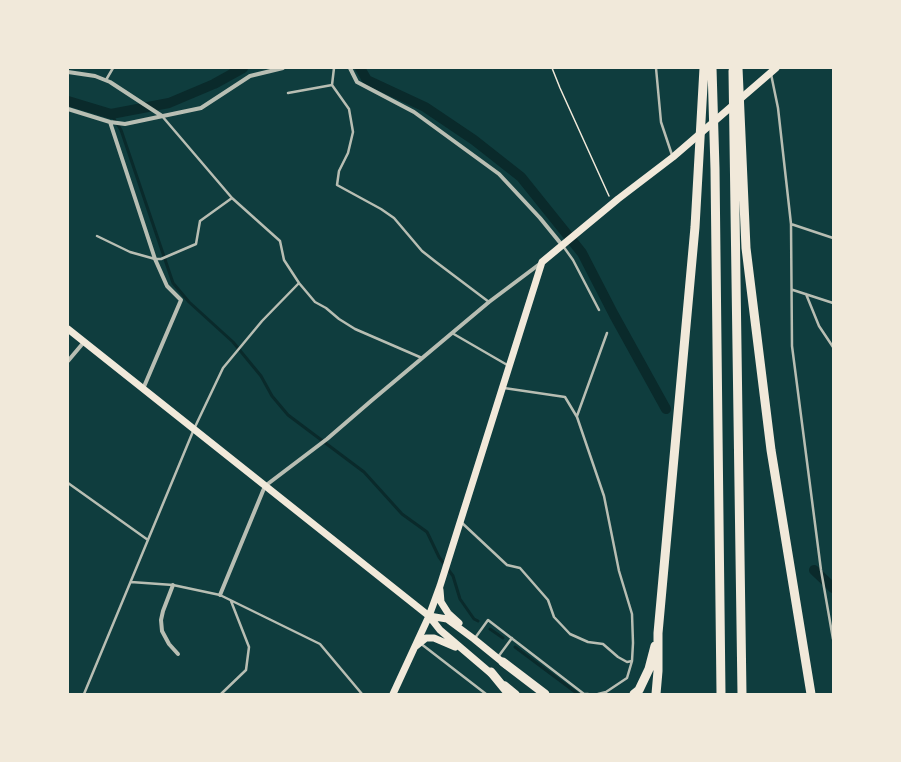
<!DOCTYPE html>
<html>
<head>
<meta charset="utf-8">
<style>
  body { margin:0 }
  #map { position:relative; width:901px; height:762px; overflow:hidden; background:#0f3d3e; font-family:"PT Sans Narrow",sans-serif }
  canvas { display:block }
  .frame { position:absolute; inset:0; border:69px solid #f1e9da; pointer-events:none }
</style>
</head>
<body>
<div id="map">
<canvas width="901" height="762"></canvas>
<div class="frame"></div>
</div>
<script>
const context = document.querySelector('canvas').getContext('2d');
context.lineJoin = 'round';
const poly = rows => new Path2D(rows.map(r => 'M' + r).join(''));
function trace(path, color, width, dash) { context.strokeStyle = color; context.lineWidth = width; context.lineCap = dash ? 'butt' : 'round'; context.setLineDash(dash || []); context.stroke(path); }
const stream = poly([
  [111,114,121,130,173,283,189,302,233,342,261,376,272,396,288,415,364,472,402,514,427,532,439,557,453,576,460,599,474,619,478,621],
  [490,629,503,638],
  [515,647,578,694]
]);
const canal = poly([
  [360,68,367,80,425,107,474,140,521,177,582,253,614,315,666,409],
  [68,101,111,114,169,103,214,84,243,68],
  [814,570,833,588]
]);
const path = poly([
  [552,68,560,88,609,196]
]);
const service = poly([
  [334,68,332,85,349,109,353,132,348,153,339,171,337,185,381,209,394,218,422,251,436,262,489,302],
  [656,68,661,122,672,155],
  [771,74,778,108,791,224,792,346,821,570,833,639],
  [106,80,113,68],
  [288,93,332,85],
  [162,116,232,198,280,241,284,260,299,283,315,302,326,308,339,319,355,329,422,358],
  [791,224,833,238],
  [97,236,130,252,155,259,161,259,196,244,200,221,232,198],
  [563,246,573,260,599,310],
  [793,290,833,303],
  [806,294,819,326,833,347],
  [452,333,509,366],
  [504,388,565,397,577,417,604,496,619,571,632,614,633,643,632,661,627,678,606,692,598,694],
  [577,416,607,333],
  [68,483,148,540],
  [461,522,507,565,520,568,548,600,554,617,570,634,588,642,603,644,618,657,627,662,632,661],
  [131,582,173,585,220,595,320,644,362,694],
  [475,638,488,620,584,694,588,694],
  [420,643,486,694],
  [498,657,512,638],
  [84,694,194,429,223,368,262,321,299,283],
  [221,694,246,670,249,647,231,601]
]);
const minor = poly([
  [350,68,357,82,414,112,499,174,540,218,562,245],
  [68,72,95,76,110,82,162,116],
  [68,109,110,122,125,124,201,108,250,76,283,68],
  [110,122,155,259,167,286,181,300,143,389],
  [68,361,84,342],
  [173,585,163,611,161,620,162,631,169,644,178,654],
  [220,595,265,486,327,439,371,401,489,302,541,263]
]);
const secondary = poly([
  [68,329,429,616,440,630,494,676],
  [440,590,441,602,448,613,459,623],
  [429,616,447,619,474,639,506,665],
  [416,646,426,638,434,638,455,647],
  [505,685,516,694],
  [393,694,429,616,440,586,542,262,618,199,673,157,776,68]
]);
const motorway = poly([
  [712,68,715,169,721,694],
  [738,68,746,248,771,450,811,694],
  [733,71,742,694],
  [503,662,545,694],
  [491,672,509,694],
  [634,694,639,690,649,669,655,646],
  [656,694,658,671,658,633,695,227,704,68]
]);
trace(stream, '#0a2a2b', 3);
trace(canal, '#0a2a2b', 10);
trace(path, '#f1e9da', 1.5);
trace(service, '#b8beb3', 2.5);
trace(minor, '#b8beb3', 4);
trace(secondary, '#f1e9da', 7);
trace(motorway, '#f1e9da', 9);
</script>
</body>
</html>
